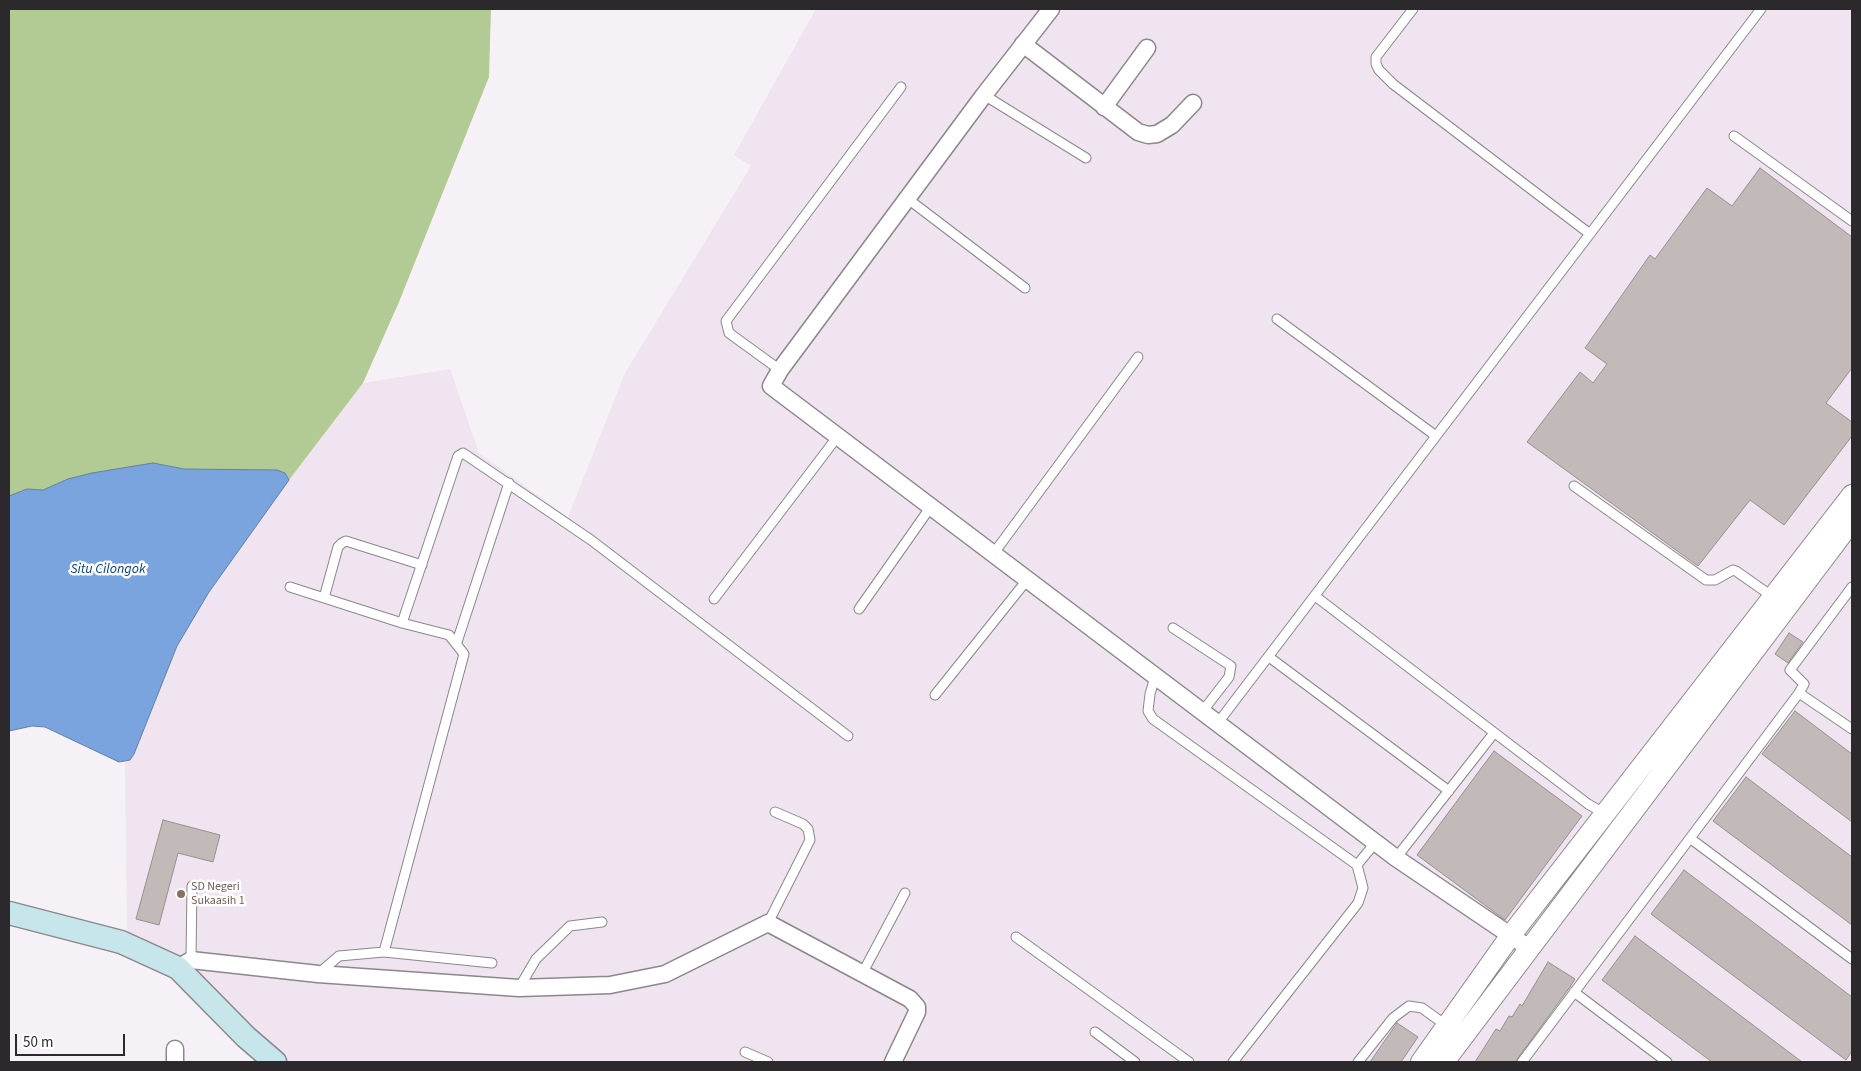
<!DOCTYPE html>
<html>
<head>
<meta charset="utf-8">
<style>
  body { margin:0 }
  #map { position:relative; width:1861px; height:1071px; overflow:hidden; background:#f6f1f7; font-family:"Source Sans 3",sans-serif }
  canvas { display:block }
  .frame { position:absolute; inset:0; border:10px solid #2b292b; pointer-events:none }
  .scale { position:absolute; left:15px; top:1034px; width:110px; height:22px; box-sizing:border-box; border:2px solid #2b292b; border-top:0; padding-left:6px; font-size:15px; line-height:18px; white-space:nowrap; color:#2b292b; -webkit-text-stroke:4px #fff; paint-order:stroke }
</style>
</head>
<body>
<div id="map">
<canvas width="1861" height="1071"></canvas>
<div class="frame"></div>
<div class="scale">50 m</div>
</div>
<script>
const context = document.querySelector('canvas').getContext('2d');
context.lineJoin = 'round';
function paint(path, color) { context.fillStyle = color; context.fill(path, 'evenodd'); }
const poly = rows => new Path2D(rows.map(r => 'M' + r).join(''));
function trace(path, color, width, dash) { context.strokeStyle = color; context.lineWidth = width; context.lineCap = dash ? 'butt' : 'round'; context.setLineDash(dash || []); context.stroke(path); }
function write(font, color, halo, rows, align = 'center') {
  context.font = font + ' "Source Sans 3",sans-serif'; context.lineWidth = 5; context.setLineDash([]); context.textBaseline = 'middle'; context.strokeStyle = halo; context.fillStyle = color; for (const [text, x, y, turn = 0] of rows) {
    context.save(); context.translate(x, y); context.rotate((+turn || 0) * Math.PI / 180); context.textAlign = isNaN(turn) ? turn : align; if (halo) context.strokeText(text, 0, 0); context.fillText(text, 0, 0); context.restore();
  }
}
const built = poly([
  [816,9,1852,9,1852,1062,281,1062,127,935,125,762,134,754,177,646,209,592,289,480,363,383,450,369,479,453,568,517,625,373,751,166,734,155]
]);
const green = poly([
  [9,9,491,9,489,77,399,302,363,383,289,480,285,473,184,469,153,463,68,479,43,490,27,489,9,496]
]);
const water = poly([
  [153,463,184,469,277,470,285,473,289,480,209,592,177,646,134,754,130,760,119,762,45,727,32,726,9,731,9,496,27,489,43,490,68,479,92,473,153,463]
]);
const building = poly([
  [1760,168,1852,237,1852,368,1826,403,1852,422,1852,436,1784,525,1750,500,1698,566,1527,442,1580,372,1593,383,1607,364,1585,348,1650,255,1655,259,1707,188,1732,206,1760,168],
  [1789,633,1803,642,1788,663,1775,654,1789,633],
  [1795,711,1852,754,1852,822,1762,754,1795,711],
  [1494,751,1582,816,1505,920,1417,855,1494,751],
  [1746,777,1852,857,1852,925,1713,821,1746,777],
  [163,820,220,835,213,862,178,853,159,925,136,919,163,820],
  [1684,870,1852,997,1852,1051,1846,1060,1651,914,1684,870],
  [1635,936,1802,1062,1712,1062,1602,980,1635,936],
  [1548,962,1575,979,1570,987,1515,1062,1475,1062,1496,1029,1500,1031,1509,1016,1512,1017,1520,1004,1522,1006,1548,962],
  [1397,1023,1418,1037,1401,1062,1370,1062,1397,1023]
]);
const service = poly([
  [1413,9,1376,57,1376,64,1379,70,1393,84,1590,234],
  [984,95,1086,158],
  [1734,136,1852,221],
  [908,199,1025,288],
  [1277,319,1436,436],
  [780,370,729,333,726,321,901,87],
  [1574,486,1706,580,1715,580,1733,570,1736,571,1773,597],
  [994,553,1138,357],
  [290,587,402,623,449,635,464,654,384,952,339,956,318,974],
  [1315,596,1588,804,1605,814],
  [324,598,338,547,342,543,346,541,422,565],
  [714,599,838,436],
  [859,609,932,505],
  [402,623,458,456,463,453,591,540,848,736],
  [1173,628,1231,666,1229,677,1202,712],
  [457,642,509,483],
  [1269,657,1449,791],
  [1155,677,1150,694,1148,711,1153,719,1357,865,1363,888,1358,903,1233,1062],
  [1799,693,1804,684,1790,670,1852,587],
  [935,695,1027,580],
  [1217,724,1761,9],
  [1691,839,1852,959],
  [1396,858,1494,733],
  [1357,865,1375,843],
  [768,923,810,840,808,829,803,824,775,812],
  [1016,937,1189,1062],
  [384,952,492,963],
  [191,960,192,886],
  [862,974,905,893],
  [519,988,536,959,570,926,602,922],
  [1574,992,1667,1062],
  [1095,1032,1135,1062],
  [745,1052,768,1062],
  [1358,1062,1393,1018,1409,1006,1422,1008,1447,1026],
  [1522,1062,1799,693,1852,729]
]);
const minor = poly([
  [1051,9,984,95,780,370,771,386,1396,858,1529,948],
  [1023,44,1138,132,1148,135,1157,134,1172,125,1193,103],
  [1104,107,1147,48],
  [178,968,191,960,318,974,519,988,610,985,665,974,768,923,910,999,917,1007,917,1012,893,1062],
  [175,1049,175,1062]
]);
const tertiary = poly([
  [1421,1062,1511,935,1852,495],
  [1444,1062,1852,521]
]);
const secondary = poly([
  [9,913,121,942,178,968,246,1037,275,1062]
]);
const markers = [
  [181,894,5,"#8d6e63"]
];
const educationNames = [
  ["SD Negeri",191,887],
  ["Sukaasih 1",191,901]
];
const waterNames = [
  ["Situ Cilongok",108,570]
];
paint(built, '#efe4f0');
paint(green, '#b2cb94');
paint(water, '#7aa4de');
trace(water, '#627fa8', 1);
paint(building, '#c2bab8');
trace(building, '#98918f', 1);
trace(service, '#8b878c', 11);
trace(minor, '#8b878c', 19);
trace(tertiary, '#8b878c', 22);
trace(secondary, '#8b878c', 25);
trace(service, '#fff', 9);
trace(minor, '#fff', 16);
trace(tertiary, '#fff', 20);
trace(secondary, '#c6e6eb', 22);
for (const [x, y, r, color] of markers) { const dot = new Path2D(); dot.arc(x, y, r, 0, 2 * Math.PI); context.fillStyle = color; context.fill(dot); trace(dot, '#fff', 2); }
write('12px', '#785e54', '#fff', educationNames, 'left');
write('italic 14px', '#0a4286', '#fff', waterNames);
</script>
</body>
</html>
